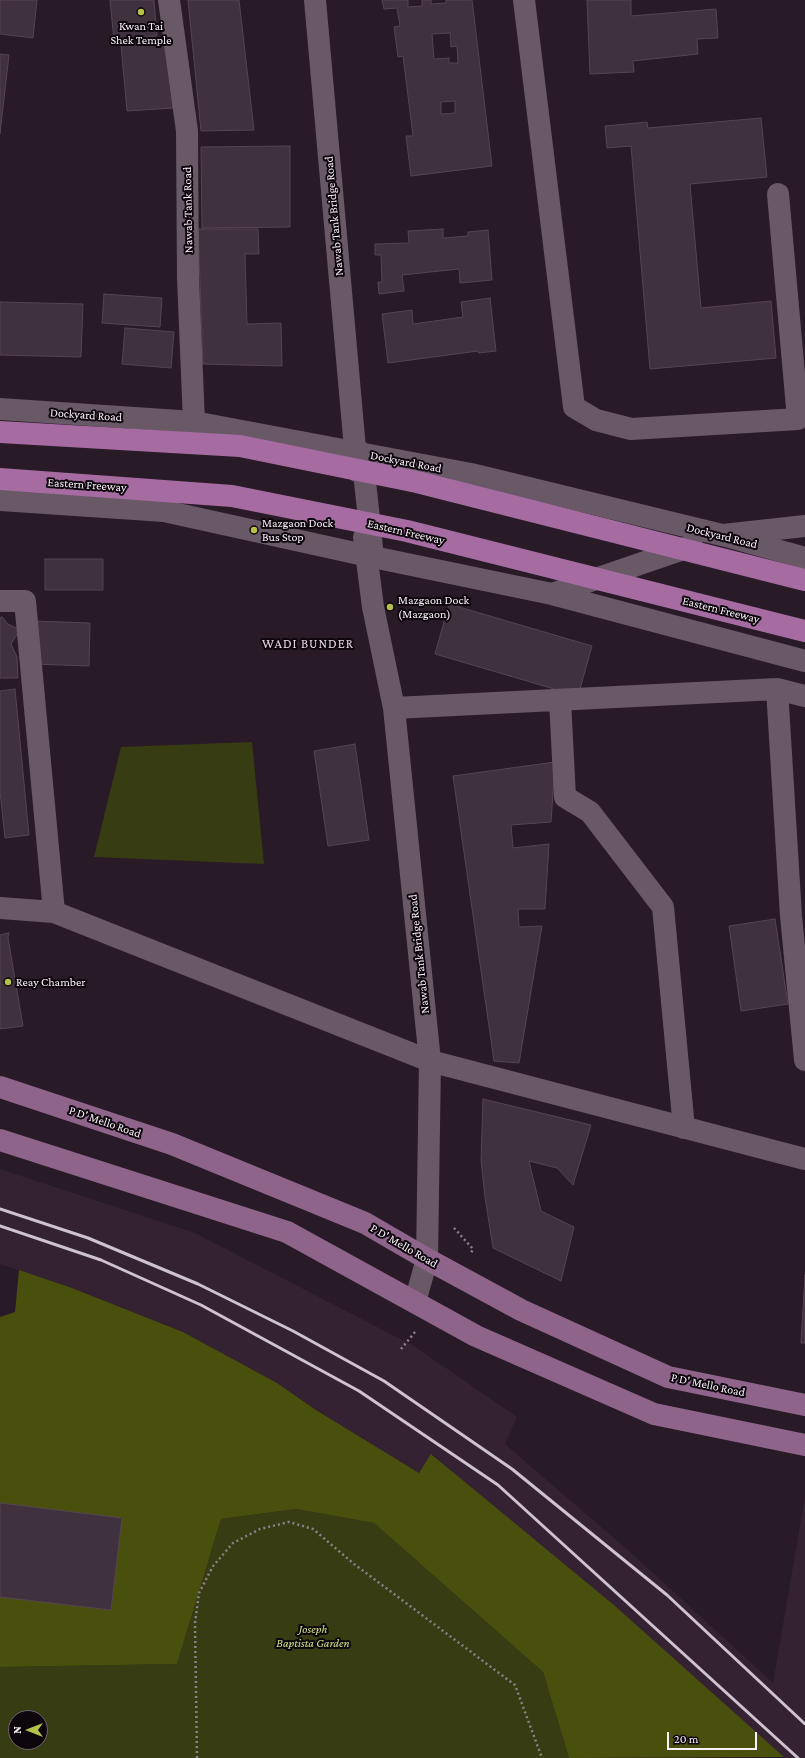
<!DOCTYPE html>
<html>
<head>
<meta charset="utf-8">
<style>
  body { margin:0 }
  #map { position:relative; width:805px; height:1758px; overflow:hidden; background:#281a27; font-family:"Crimson Pro",serif }
  canvas { display:block }
  .north { position:absolute; left:8px; top:1710px; width:40px; height:40px; box-sizing:border-box; background:#0d070d; border:1px solid #6c646b; border-radius:50%; rotate:270deg; font-size:11px; font-weight:700; line-height:16px; text-align:center; color:#faf0f9 }
  .north::after { content:''; display:block; margin:auto; width:14px; height:18px; background:#b4c24a; clip-path:polygon(50% 0,100% 100%,50% 72%,0 100%) }
  .scale { position:absolute; left:667px; top:1732px; width:90px; height:18px; box-sizing:border-box; border:2px solid #faf0f9; border-top:0; padding-left:5px; font-size:12px; line-height:14px; white-space:nowrap; color:#faf0f9; -webkit-text-stroke:3px #0d070d; paint-order:stroke }
</style>
</head>
<body>
<div id="map">
<canvas width="805" height="1758"></canvas>
<div class="north">N</div>
<div class="scale">20 m</div>
</div>
<script>
const context = document.querySelector('canvas').getContext('2d');
context.lineJoin = 'round';
function paint(path, color) { context.fillStyle = color; context.fill(path, 'evenodd'); }
const poly = rows => new Path2D(rows.map(r => 'M' + r).join(''));
function trace(path, color, width, dash) { context.strokeStyle = color; context.lineWidth = width; context.lineCap = dash ? 'butt' : 'round'; context.setLineDash(dash || []); context.stroke(path); }
function write(font, color, halo, rows, align = 'center') {
  context.font = font + ' "Crimson Pro",serif'; context.lineWidth = 4; context.setLineDash([]); context.textBaseline = 'middle'; context.strokeStyle = halo; context.fillStyle = color; for (const [text, x, y, turn = 0] of rows) {
    context.save(); context.translate(x, y); context.rotate((+turn || 0) * Math.PI / 180); context.textAlign = isNaN(turn) ? turn : align; if (halo) context.strokeText(text, 0, 0); context.fillText(text, 0, 0); context.restore();
  }
}
const built = poly([
  [0,1169,195,1233,414,1346,517,1417,505,1444,628,1550,773,1683,805,1496,805,1758,784,1758,432,1454,419,1473,316,1410,277,1383,183,1332,72,1288,0,1264]
]);
const green = poly([
  [252,742,264,864,94,857,121,747],
  [296,1509,374,1523,543,1672,569,1758,0,1758,0,1667,177,1664,221,1519],
  [16,1718,40,1718,40,1742,16,1742]
]);
const forest = poly([
  [19,1270,72,1288,183,1332,277,1383,316,1410,419,1473,431,1454,615,1606,784,1757,569,1758,543,1672,374,1523,296,1509,221,1519,177,1664,0,1667,0,1317,15,1312]
]);
const building = poly([
  [0,0,37,0,33,38,0,34,0,0],
  [110,0,154,0,157,36,114,40,110,0],
  [188,0,239,0,254,130,201,131,188,0],
  [382,0,408,0,408,7,422,6,422,0,431,0,431,4,446,3,446,0,472,0,492,166,411,176,406,136,413,136,403,56,398,57,394,27,400,26,397,8,384,9,382,0],
  [450,33,451,47,457,46,458,63,449,63,449,58,434,59,432,34,450,33],
  [455,101,455,113,441,114,441,102,455,101],
  [587,0,631,0,631,16,716,9,718,38,697,39,698,54,633,61,634,72,590,74,587,0],
  [167,40,173,108,127,111,121,45,167,40],
  [0,54,9,55,0,134,0,54],
  [761,118,767,177,690,184,701,308,771,301,776,358,650,369,631,146,607,148,605,126,647,122,648,128,761,118],
  [290,146,290,227,202,228,201,147,290,146],
  [198,229,258,229,259,254,245,254,247,324,281,323,282,366,203,364,198,229],
  [443,229,443,238,468,236,468,232,488,230,492,280,460,283,459,269,402,275,404,291,379,294,378,282,382,282,381,255,375,255,375,244,409,243,408,231,443,229],
  [104,294,162,298,160,327,102,323,104,294],
  [490,298,496,351,479,353,478,351,388,363,382,314,412,310,413,324,463,317,461,302,490,298],
  [0,302,83,304,81,357,0,355,0,302],
  [125,328,174,332,171,368,122,364,125,328],
  [45,559,103,559,103,590,45,590,45,559],
  [449,604,592,646,578,696,435,654,449,604],
  [2,617,8,624,20,630,11,644,17,657,18,678,0,678,0,618,2,617],
  [34,621,90,623,89,666,33,664,34,621],
  [15,689,29,835,5,838,0,791,0,691,15,689],
  [355,744,369,840,328,846,314,751,355,744],
  [555,762,551,822,511,825,513,848,549,844,545,909,518,909,519,927,542,926,519,1063,494,1061,453,776,555,762],
  [775,919,788,1004,741,1011,729,926,775,919],
  [9,933,8,938,23,1026,0,1029,0,935,9,933],
  [483,1099,591,1125,573,1185,557,1168,529,1161,541,1211,574,1227,561,1281,493,1248,485,1197,481,1160,483,1099],
  [805,1275,805,1343,801,1343,805,1275],
  [0,1503,122,1518,111,1610,0,1597,0,1503]
]);
const path = poly([
  [454,1228,473,1249,471,1253],
  [401,1349,415,1332],
  [197,1758,195,1623,199,1593,213,1566,233,1543,260,1529,289,1522,313,1529,354,1564,515,1685,542,1758]
]);
const minor = poly([
  [169,0,187,131,188,278,194,422],
  [315,0,357,471],
  [524,0,574,407,596,420,631,429,798,419,778,194],
  [723,535,805,526],
  [364,537,373,607,394,708,430,1061,427,1259,415,1302],
  [0,601,25,601,54,912],
  [777,689,791,916,805,1060],
  [560,700,565,797,590,812,663,907,684,1128],
  [394,708,777,689,805,696],
  [0,908,54,912,430,1061,805,1159]
]);
const tertiary = poly([
  [0,409,194,422,471,474,722,535,805,558],
  [362,453,373,557],
  [0,500,164,511,373,557,552,594],
  [692,546,552,594,805,661]
]);
const primary = poly([
  [0,1087,172,1144,365,1223,427,1259,521,1310,668,1377,805,1405],
  [0,1140,287,1232,476,1336,654,1414,805,1445]
]);
const motorway = poly([
  [0,432,240,446,417,482,805,580],
  [0,479,232,496,407,531,805,631]
]);
const rail = poly([
  [0,1209,88,1238,198,1284,293,1331,384,1381,512,1469,667,1595,805,1724],
  [0,1226,101,1260,201,1305,359,1391,498,1485,798,1758]
]);
const markers = [
  [141,12,4,"#b4c24a"],
  [254,530,4,"#b4c24a"],
  [390,607,4,"#b4c24a"],
  [8,982,4,"#b4c24a"]
];
const poiNames = [
  ["Kwan Tai",141,26,"center"],
  ["Shek Temple",141,40,"center"],
  ["Mazgaon Dock",262,523],
  ["Bus Stop",262,537],
  ["Mazgaon Dock",398,600],
  ["(Mazgaon)",398,614],
  ["Reay Chamber",16,982]
];
const streetNames = [
  ["Nawab Tank Road",188,210,-91],
  ["Nawab Tank Bridge Road",334,216,-95],
  ["Dockyard Road",86,415,4],
  ["Dockyard Road",406,462,11],
  ["Eastern Freeway",87,485,4],
  ["Eastern Freeway",406,532,13],
  ["Dockyard Road",722,536,14],
  ["Eastern Freeway",721,610,14],
  ["Nawab Tank Bridge Road",419,954,-96],
  ["P D' Mello Road",105,1122,19],
  ["P D' Mello Road",404,1246,30],
  ["P D' Mello Road",708,1385,12]
];
const parkNames = [
  ["Joseph",313,1629],
  ["Baptista Garden",313,1643]
];
const neighbourhoodNames = [
  ["WADI BUNDER",308,644]
];
paint(built, '#342132');
paint(green, '#373c12');
paint(forest, '#49500d');
paint(building, '#40313f');
trace(building, '#554553', 1);
trace(path, '#8d818c', 2.5, [2, 3]);
trace(minor, '#695967', 22);
trace(tertiary, '#695967', 22);
trace(primary, '#8e648a', 22);
trace(motorway, '#a66ca2', 22);
trace(rail, '#cec3cd', 3);
for (const [x, y, r, color] of markers) { const dot = new Path2D(); dot.arc(x, y, r, 0, 2 * Math.PI); context.fillStyle = color; context.fill(dot); trace(dot, '#0d070d', 1.5); }
write('12px', '#faf0f9', '#0d070d', poiNames, 'left');
write('12px', '#faf0f9', '#0d070d', streetNames);
write('italic 12px', '#d4e186', '#0d070d', parkNames);
context.letterSpacing = '1px';
write('13px', '#ead7e8', '#0d070d', neighbourhoodNames);
context.letterSpacing = '0px';
</script>
</body>
</html>
